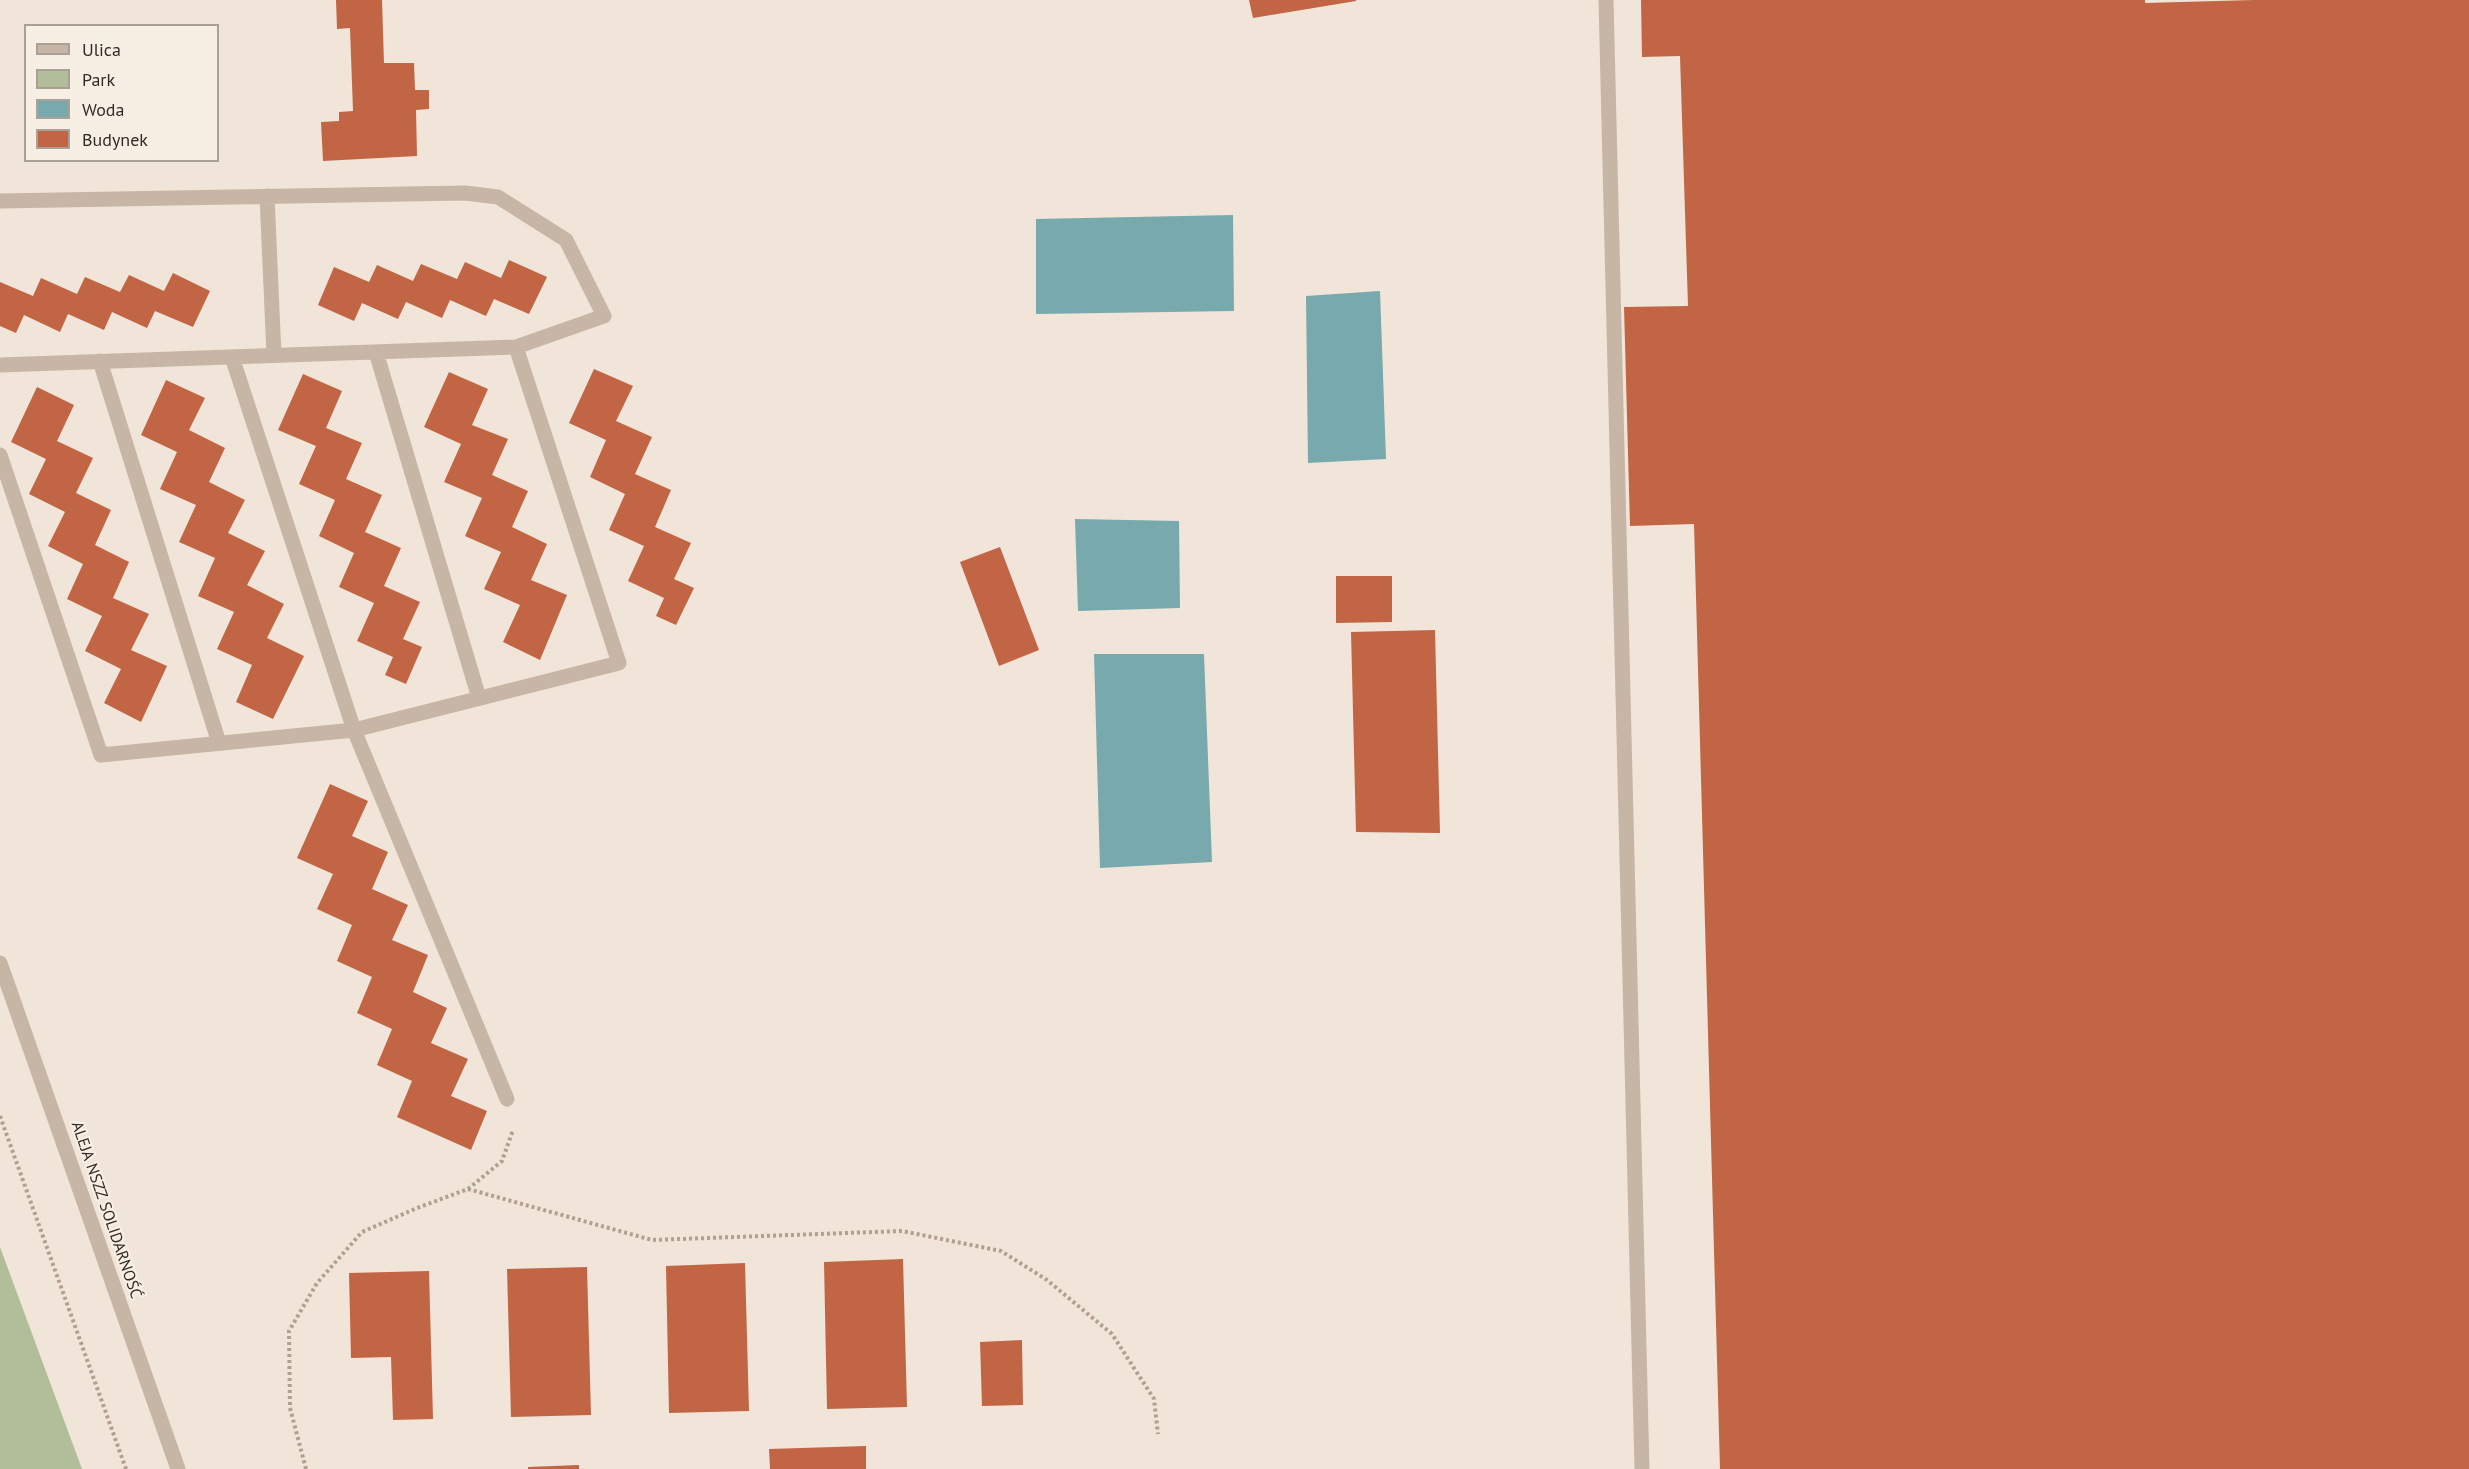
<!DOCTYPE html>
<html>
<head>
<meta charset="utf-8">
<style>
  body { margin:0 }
  #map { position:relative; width:2469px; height:1469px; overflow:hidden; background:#f0e5d8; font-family:"PT Sans",sans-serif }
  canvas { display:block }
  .legend { position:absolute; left:24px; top:24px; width:195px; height:138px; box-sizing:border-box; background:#f8efe4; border:2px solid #a9a098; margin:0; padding:8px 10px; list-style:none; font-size:18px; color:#332a26 }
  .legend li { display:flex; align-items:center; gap:12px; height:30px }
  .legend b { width:30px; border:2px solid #a9a098 }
</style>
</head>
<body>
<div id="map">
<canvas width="2469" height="1469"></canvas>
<ul class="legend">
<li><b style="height:8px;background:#c7b5a5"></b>Ulica</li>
<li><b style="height:16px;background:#b1be99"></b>Park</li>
<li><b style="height:16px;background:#78a9ac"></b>Woda</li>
<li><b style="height:16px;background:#c26544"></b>Budynek</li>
</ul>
</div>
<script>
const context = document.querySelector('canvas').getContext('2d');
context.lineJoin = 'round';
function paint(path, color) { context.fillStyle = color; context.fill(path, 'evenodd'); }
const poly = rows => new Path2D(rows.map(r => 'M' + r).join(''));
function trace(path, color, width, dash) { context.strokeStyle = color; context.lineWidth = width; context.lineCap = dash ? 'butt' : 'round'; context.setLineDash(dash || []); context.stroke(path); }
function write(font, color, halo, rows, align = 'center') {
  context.font = font + ' "PT Sans",sans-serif'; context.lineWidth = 4.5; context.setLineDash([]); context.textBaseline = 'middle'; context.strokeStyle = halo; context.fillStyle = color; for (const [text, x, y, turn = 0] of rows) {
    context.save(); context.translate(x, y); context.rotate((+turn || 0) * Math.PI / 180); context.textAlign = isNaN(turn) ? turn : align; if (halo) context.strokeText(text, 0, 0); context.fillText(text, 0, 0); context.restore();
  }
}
const green = poly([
  [0,1247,82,1469,0,1469]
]);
const water = poly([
  [1233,215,1234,311,1036,314,1036,219],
  [1380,291,1386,459,1308,463,1306,296],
  [1075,519,1179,521,1180,608,1078,611],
  [1094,654,1204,654,1212,862,1100,868]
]);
const building = poly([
  [336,0,382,0,384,63,414,63,415,90,429,90,429,109,416,110,417,156,323,161,321,122,339,121,339,112,353,111,350,28,337,29],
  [1249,0,1356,0,1356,1,1253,18],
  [1641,0,2145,0,2145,3,2253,0,2469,0,2469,1469,1720,1469,1694,524,1630,526,1624,307,1688,306,1680,56,1642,57],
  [509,260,547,277,529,314,494,299,486,316,450,300,442,318,406,302,398,319,362,303,354,321,318,305,334,267,369,282,377,265,413,281,421,264,457,279,465,262,501,278],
  [173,273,210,291,193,327,155,311,147,328,112,312,104,330,68,314,60,332,24,315,16,333,0,326,0,282,33,296,41,278,77,294,85,277,120,292,129,275,164,291],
  [594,369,633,386,616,421,652,437,635,474,671,490,655,527,691,543,674,579,694,588,676,625,656,616,664,598,628,581,644,546,609,530,625,494,590,477,606,440,569,423],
  [449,372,488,389,472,425,508,439,492,475,528,491,512,527,547,544,531,580,567,595,540,660,503,642,520,605,484,589,501,552,465,536,482,498,444,482,461,444,424,427],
  [303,374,342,391,326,428,362,443,346,479,382,495,365,532,401,548,384,586,420,602,403,639,422,647,406,684,385,675,393,657,357,641,374,603,339,587,354,553,319,536,335,500,299,484,316,446,278,430],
  [166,380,205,398,189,430,225,448,209,482,245,500,228,533,265,551,247,585,284,604,267,638,304,656,273,719,236,702,252,665,217,649,234,612,198,596,215,558,179,542,196,505,160,489,177,452,141,435],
  [37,387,74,405,57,441,93,458,76,493,111,510,95,545,129,562,113,598,149,614,131,650,167,666,141,722,104,703,121,669,85,651,102,616,67,599,83,564,48,546,65,512,29,494,46,459,11,442],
  [1000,547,1039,650,999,666,960,562],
  [1336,576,1392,576,1392,622,1336,623],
  [1435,630,1440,833,1356,832,1351,632],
  [330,784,368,801,352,836,388,852,372,889,408,905,392,940,428,955,413,992,447,1008,431,1043,468,1059,451,1096,487,1111,471,1150,397,1117,412,1081,377,1065,392,1029,357,1013,372,977,337,961,352,925,317,909,333,874,297,858],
  [903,1259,907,1407,827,1409,824,1262],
  [745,1263,749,1411,669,1413,666,1266],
  [587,1267,591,1415,511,1417,507,1269],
  [429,1271,433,1419,393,1420,391,1357,351,1358,349,1273],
  [1022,1340,1023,1405,982,1406,980,1342],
  [866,1446,866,1469,770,1469,769,1449],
  [579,1465,579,1469,528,1469,528,1467]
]);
const path = poly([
  [0,1116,126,1469],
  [468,1189,652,1240,902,1231,1001,1251,1047,1280,1112,1334,1154,1399,1158,1434],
  [306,1469,290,1408,289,1331,317,1283,362,1232,417,1208,468,1189,502,1161,513,1130]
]);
const minor = poly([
  [1606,0,1642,1469],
  [267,196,274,355],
  [0,201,465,193,498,197,566,240,604,316,516,347,0,365],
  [376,352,479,698],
  [232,357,354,730,507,1099],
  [100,361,219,743],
  [0,455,101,755,354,730,619,663,516,347],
  [0,963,178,1469]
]);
const streetNames = [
  ["ALEJA NSZZ SOLIDARNOŚĆ",106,1210,71]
];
paint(green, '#b1be99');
paint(water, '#78a9ac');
paint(building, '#c26544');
trace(path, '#b39f8f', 4, [3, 3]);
trace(minor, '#c7b5a5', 15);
write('16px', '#332a26', '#f8efe4', streetNames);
</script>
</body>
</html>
